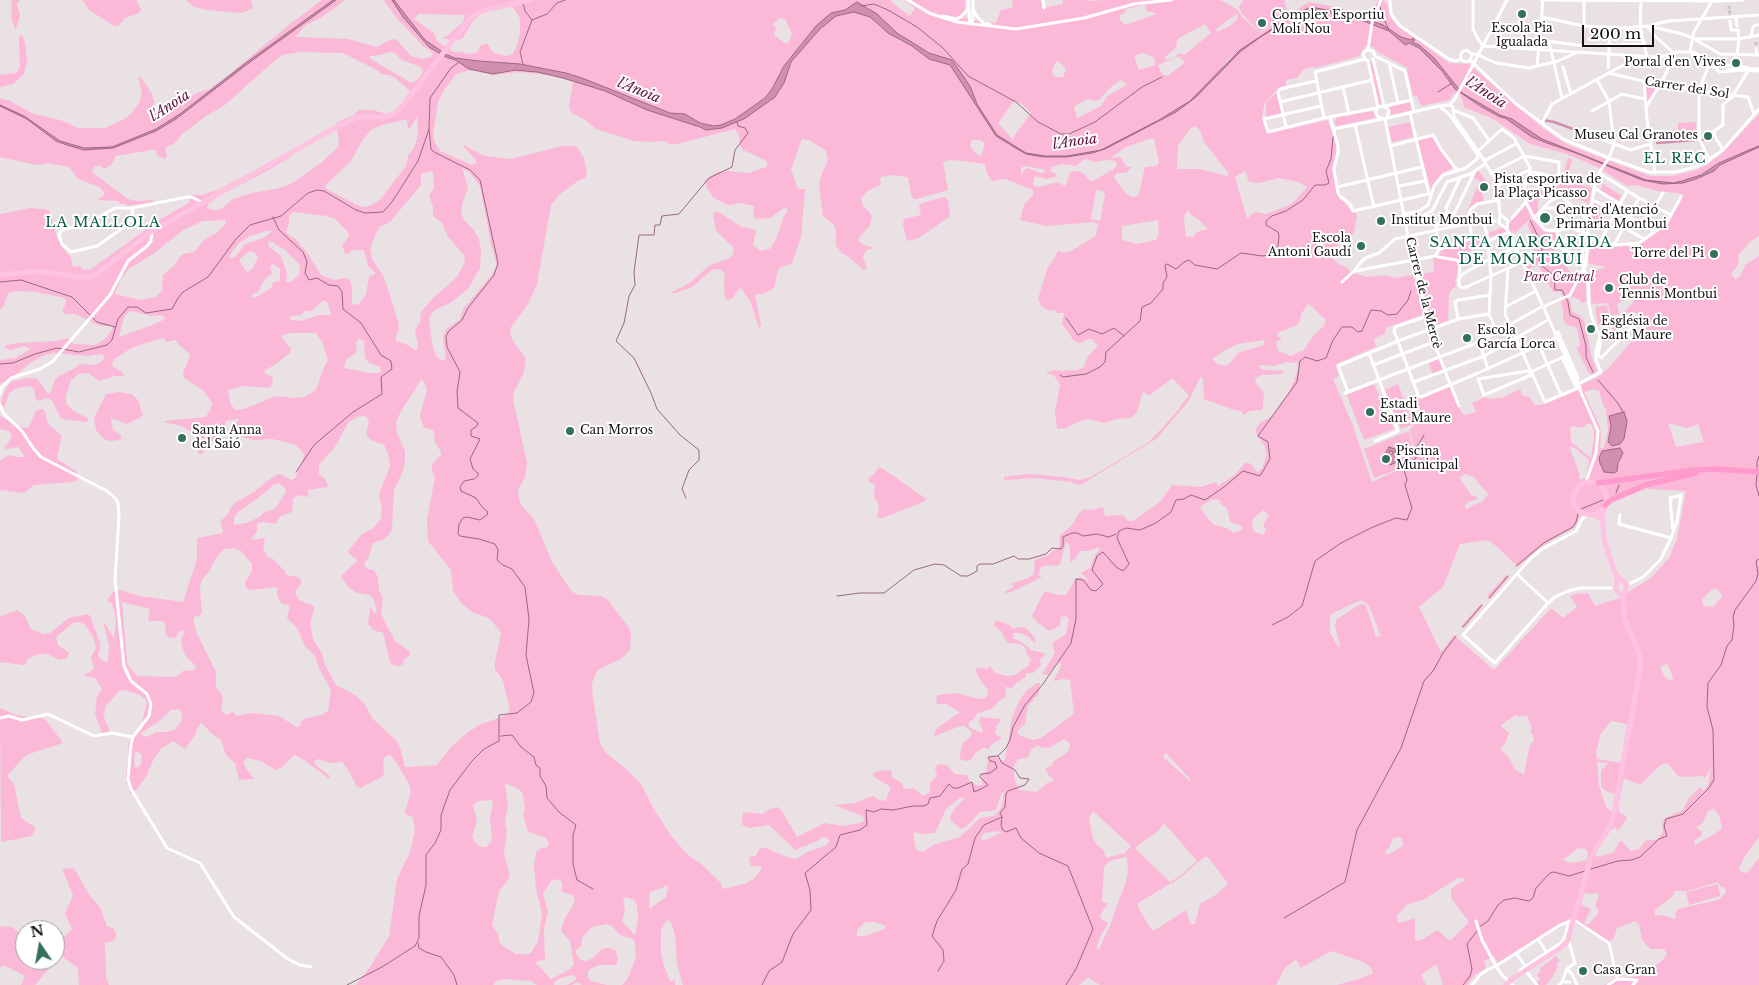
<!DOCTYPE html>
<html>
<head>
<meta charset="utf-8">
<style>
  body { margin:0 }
  #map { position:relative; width:1759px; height:985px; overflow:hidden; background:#e9e1e4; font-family:"Libre Baskerville",serif }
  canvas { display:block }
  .north { position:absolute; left:15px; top:920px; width:50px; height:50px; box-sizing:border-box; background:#fff; border:1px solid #a1a0a1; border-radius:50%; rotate:348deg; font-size:14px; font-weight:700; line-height:20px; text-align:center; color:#141113 }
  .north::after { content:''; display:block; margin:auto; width:18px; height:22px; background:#32705c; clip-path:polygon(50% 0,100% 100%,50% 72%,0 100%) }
  .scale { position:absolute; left:1582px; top:25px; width:72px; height:22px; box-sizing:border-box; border:2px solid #141113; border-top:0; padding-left:6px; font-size:15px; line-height:18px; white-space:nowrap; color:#141113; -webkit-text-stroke:4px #fff; paint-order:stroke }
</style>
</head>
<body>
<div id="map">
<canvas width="1759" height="985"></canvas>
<div class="north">N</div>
<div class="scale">200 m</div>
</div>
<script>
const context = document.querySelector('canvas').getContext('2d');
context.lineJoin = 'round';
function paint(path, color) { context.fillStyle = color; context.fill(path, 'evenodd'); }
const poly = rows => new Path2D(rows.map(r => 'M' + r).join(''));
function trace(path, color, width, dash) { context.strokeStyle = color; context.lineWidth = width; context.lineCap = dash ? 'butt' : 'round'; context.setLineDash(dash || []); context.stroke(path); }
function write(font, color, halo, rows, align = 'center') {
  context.font = font + ' "Libre Baskerville",serif'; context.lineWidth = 4; context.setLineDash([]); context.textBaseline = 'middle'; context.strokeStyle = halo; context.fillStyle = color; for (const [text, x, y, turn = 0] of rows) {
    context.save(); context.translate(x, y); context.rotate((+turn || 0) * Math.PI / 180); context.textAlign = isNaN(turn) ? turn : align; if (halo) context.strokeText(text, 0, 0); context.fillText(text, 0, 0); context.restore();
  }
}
const green = poly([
  [11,0,20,0,17,4,20,15,16,29,15,28,11,17,12,8],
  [82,0,137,0,137,3,141,9,139,13,125,18,119,25,114,26,89,10],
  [186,0,251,0,253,8,242,13,207,10,194,7],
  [322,0,333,0,247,62,180,114,156,129,112,147,84,148,60,141,24,116,0,105,0,98,10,101,34,114,60,120,78,128,105,128,126,118,132,113,140,101,142,94,139,80,140,76,152,94,154,101,153,108,155,111,166,110,199,92,210,89,226,77,290,24],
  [336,0,345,0,322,17,306,25,296,36,296,37,348,39,377,47,389,40,396,39,411,56,422,59,431,57,433,53,423,46,395,16,384,0,392,0,403,17,424,42,435,51,462,65,493,74,515,70,537,72,563,78,605,91,706,130,722,128,744,119,775,97,784,83,791,62,820,29,836,16,854,11,870,17,880,27,901,41,912,46,929,59,950,65,996,136,1014,147,1026,154,1043,157,1066,157,1092,153,1105,149,1176,112,1196,97,1241,51,1262,36,1293,17,1311,10,1326,12,1356,18,1389,31,1403,43,1409,43,1419,48,1442,71,1455,89,1480,106,1500,117,1505,118,1532,137,1547,143,1576,153,1642,180,1663,184,1683,183,1696,179,1714,171,1720,165,1759,147,1759,236,1750,242,1739,254,1738,265,1731,274,1735,279,1739,278,1746,264,1759,256,1759,837,1744,858,1739,868,1741,872,1747,873,1759,858,1759,985,1604,985,1614,979,1615,976,1608,946,1606,942,1576,924,1577,921,1571,918,1498,963,1494,956,1484,961,1486,968,1475,975,1467,985,1442,985,1443,984,1436,964,1421,975,1426,985,1337,985,1362,978,1373,973,1371,968,1363,962,1332,951,1300,968,1298,962,1295,960,1284,969,1276,985,1100,985,1088,977,1079,985,683,985,677,964,675,935,671,922,668,920,664,924,661,931,661,953,663,963,670,981,672,982,675,979,675,985,622,985,627,980,636,958,635,943,633,939,620,935,612,926,607,924,595,926,591,928,582,938,581,947,576,950,576,953,579,958,585,962,594,957,602,949,609,948,615,950,618,959,616,965,599,965,590,969,588,972,588,978,591,981,607,985,582,985,577,982,572,985,567,985,576,980,575,976,572,975,558,979,554,983,554,985,537,985,531,981,505,979,496,981,493,985,356,985,370,967,389,936,397,879,410,852,415,831,413,817,407,815,405,812,411,792,409,784,399,767,391,756,389,755,384,758,383,765,384,774,382,777,360,788,357,787,347,768,342,762,330,763,319,759,314,761,317,766,329,775,330,778,328,778,301,758,294,755,282,767,275,770,261,761,246,758,244,761,244,765,254,779,239,780,235,763,226,755,221,740,211,733,202,723,199,725,195,735,186,748,183,748,174,741,162,748,154,758,146,777,136,790,130,794,126,776,129,754,128,744,142,722,147,702,145,699,140,695,125,690,119,691,105,707,104,718,110,731,102,733,95,714,97,697,102,688,98,683,96,678,83,676,94,669,91,658,96,648,93,636,84,624,78,622,73,623,56,637,58,645,69,653,67,658,59,660,48,654,40,654,33,656,28,659,25,665,23,665,0,662,0,617,17,610,25,616,31,629,44,634,50,633,69,618,88,614,91,618,100,643,100,649,98,656,103,661,108,662,109,645,103,622,106,625,114,639,116,618,112,604,107,601,113,592,121,590,139,596,183,602,197,559,197,540,198,538,222,533,223,530,220,522,228,514,231,507,235,503,255,491,271,478,279,474,283,475,291,480,295,478,304,456,302,451,294,444,272,439,253,440,232,434,231,428,239,420,239,419,226,421,222,433,209,444,202,454,199,454,198,450,194,450,192,444,196,438,196,434,179,425,167,423,164,421,206,417,212,406,212,403,204,391,184,378,183,373,190,357,189,353,179,345,176,340,167,342,163,338,149,342,132,348,117,357,113,360,112,366,122,372,125,376,115,376,99,381,88,373,79,374,71,380,66,396,66,403,73,411,88,418,88,421,86,422,61,419,52,400,46,398,40,401,36,400,34,389,30,386,17,388,9,393,4,408,1,404,2,398,8,385,13,381,28,378,37,379,42,385,47,393,50,394,55,380,59,376,75,368,79,364,96,365,101,362,105,358,102,354,88,356,55,353,44,355,30,363,20,372,0,384,0,360,16,358,31,349,24,346,11,350,5,348,5,345,19,343,56,341,68,338,71,342,75,344,95,345,106,338,113,328,112,326,100,326,75,314,65,314,62,311,66,303,65,298,36,292,18,291,10,292,7,295,4,306,0,309,0,214,31,208,49,210,56,235,61,246,71,258,73,267,80,266,83,270,91,269,161,219,189,203,191,195,201,195,218,190,286,153,294,153,292,156,269,170,219,196,208,204,207,208,213,210,221,209,233,199,252,193,280,188,294,182,321,163,338,147,339,142,336,125,338,122,354,115,358,110,373,110,386,114,393,112,403,102,410,91,395,78,389,75,381,74,377,70,343,53,301,52,282,55,264,70,225,105,206,116,182,134,174,144,168,146,165,149,167,156,165,159,158,156,155,150,151,150,116,156,111,165,104,169,99,165,94,167,92,171,93,173,128,199,137,201,152,200,154,202,127,206,126,204,120,204,118,201,97,200,104,196,104,192,99,187,78,179,69,167,48,163,37,165,0,157,0,106,27,119,56,141,67,145,84,150,113,148,156,131,176,119,250,62],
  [1365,46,1373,47,1378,52,1408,68,1407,71,1413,96,1417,96,1421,106,1449,100,1454,93,1461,96,1464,107,1495,120,1530,144,1567,154,1599,168,1627,186,1636,185,1658,191,1684,194,1666,226,1639,245,1613,247,1597,244,1591,245,1588,261,1590,264,1606,267,1592,272,1590,275,1591,304,1608,303,1610,315,1619,314,1617,304,1631,296,1625,279,1619,272,1622,273,1627,282,1634,302,1612,325,1614,326,1610,336,1616,331,1623,316,1628,313,1634,312,1639,314,1643,324,1643,333,1632,341,1610,366,1600,376,1581,385,1582,388,1547,403,1539,405,1535,405,1529,397,1523,396,1520,389,1502,398,1488,399,1486,397,1472,403,1476,412,1466,415,1462,414,1450,386,1417,400,1423,417,1410,429,1413,446,1400,469,1372,482,1353,426,1333,379,1339,376,1336,364,1376,347,1374,339,1385,333,1386,328,1424,314,1417,288,1413,275,1395,278,1386,275,1367,277,1351,272,1347,268,1337,263,1333,259,1332,253,1334,248,1354,233,1357,217,1356,213,1352,212,1344,202,1340,200,1338,195,1332,169,1337,149,1328,120,1270,133,1266,131,1262,117,1265,102,1279,88,1286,86,1286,80,1297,78,1303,70,1313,66,1315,68,1357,57,1360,55],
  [389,52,395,53,402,60,421,67,423,71,420,77,414,82,410,82,369,58,370,56,380,55],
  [470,70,493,75,519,72,549,75,573,82,569,107,572,113,585,120,596,129,634,141,651,142,664,141,669,144,677,144,735,129,739,136,740,146,743,150,765,160,768,163,766,167,748,173,727,171,718,172,705,180,707,188,713,197,725,204,730,205,740,203,754,206,753,216,756,219,770,218,785,207,788,210,783,218,777,237,770,249,761,251,753,245,756,231,752,229,742,227,717,211,713,213,716,231,733,247,734,251,732,256,728,259,710,265,688,284,670,293,676,293,692,287,713,269,722,270,725,275,724,285,725,299,728,300,733,298,738,290,740,288,742,289,750,301,759,328,761,325,755,295,756,294,763,294,774,288,778,270,781,267,789,265,792,263,801,237,805,189,800,189,797,187,791,169,802,139,809,140,826,151,828,160,821,176,819,185,823,216,835,226,836,233,836,247,838,247,841,253,848,256,863,270,867,268,863,258,864,253,867,250,874,248,862,244,858,240,860,236,869,227,872,218,870,213,863,206,861,199,867,191,881,185,880,178,881,177,891,175,908,177,911,195,914,199,917,199,948,190,943,162,950,160,963,161,985,164,987,173,992,181,1005,179,1033,190,1033,195,1024,205,1020,220,1047,226,1093,222,1098,224,1096,236,1071,251,1062,253,1059,250,1047,269,1038,299,1041,306,1050,311,1055,310,1057,313,1064,313,1062,324,1074,341,1080,343,1088,339,1092,339,1098,346,1087,357,1084,367,1078,370,1061,371,1054,370,1047,372,1047,374,1054,375,1060,385,1055,412,1057,429,1066,428,1080,421,1089,419,1104,423,1117,419,1130,418,1137,412,1143,391,1147,395,1150,395,1172,378,1189,395,1174,415,1149,442,1091,477,1079,480,1064,477,1027,474,1004,477,1004,480,1035,478,1072,482,1078,485,1082,484,1156,439,1188,402,1201,376,1203,379,1204,399,1234,410,1241,411,1243,415,1250,411,1261,410,1263,408,1264,392,1257,385,1255,378,1262,375,1282,374,1284,371,1264,370,1260,368,1259,365,1274,366,1287,362,1294,363,1297,361,1298,368,1296,375,1289,392,1271,417,1260,423,1256,428,1256,434,1264,445,1267,453,1262,469,1257,472,1251,464,1246,462,1235,475,1218,486,1216,482,1201,487,1172,485,1160,502,1133,521,1128,521,1123,515,1105,516,1103,507,1093,510,1085,509,1080,512,1071,526,1060,535,1059,548,1052,551,1048,556,1036,559,1034,562,1035,566,1033,575,1028,578,1010,584,1013,585,1013,587,1004,592,1006,593,1011,592,1042,577,1038,575,1041,567,1049,565,1056,566,1060,564,1066,542,1069,544,1070,550,1070,562,1074,560,1080,551,1089,551,1099,547,1099,551,1095,555,1090,568,1081,573,1088,579,1088,581,1081,577,1076,578,1066,595,1059,595,1047,592,1044,592,1032,616,1037,622,1049,631,1060,626,1061,617,1066,616,1069,619,1066,634,1052,643,1055,653,1042,674,1047,675,1057,663,1060,662,1061,667,1053,681,1063,679,1070,680,1074,714,1041,738,1032,740,1019,735,1017,731,1025,724,1028,706,1039,693,1040,683,1037,683,1027,690,1020,699,1012,718,1005,760,1001,761,994,756,988,758,986,772,982,775,982,785,976,785,970,782,967,775,955,774,947,765,939,764,935,768,937,776,930,782,930,792,923,796,913,788,904,789,902,783,892,777,891,770,877,771,873,774,874,777,891,787,886,800,882,801,872,796,855,803,834,805,863,816,864,821,860,823,844,826,825,823,797,837,782,811,778,807,770,809,762,814,743,812,742,824,744,826,749,828,769,825,795,850,815,842,823,837,827,837,829,842,825,846,807,852,800,857,795,859,784,856,766,848,760,848,756,856,749,857,751,866,762,866,760,871,754,879,744,884,723,889,720,882,700,863,688,855,672,837,655,811,641,784,624,767,606,753,600,743,593,698,592,684,596,672,601,668,621,659,630,650,631,635,629,628,607,599,601,596,579,595,572,592,552,562,535,521,521,504,519,498,518,490,525,477,527,463,513,399,514,392,524,372,526,358,513,341,510,334,511,327,528,304,537,284,551,205,560,194,578,181,585,178,587,174,584,158,576,146,562,146,511,159,484,156,464,145,463,146,476,160,476,163,472,165,440,151,435,143,433,134,438,102,444,90,456,74],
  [417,117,418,130,417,139,413,149,408,156,406,166,379,201,367,207,359,206,326,189,325,186,351,161,362,141,371,130,382,125,404,120,407,120,408,128,410,128],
  [1195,126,1200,130,1204,142,1229,174,1226,176,1200,169,1177,169,1178,146,1190,129],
  [1152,138,1154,139,1159,163,1156,166,1145,167,1139,194,1136,197,1132,197,1125,193,1114,177,1117,173,1126,173,1132,167,1126,167,1121,157,1113,158,1112,157,1124,148],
  [972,140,980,140,985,143,981,157,974,152,970,146],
  [1087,159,1095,162,1107,160,1116,161,1117,165,1114,169,1091,182,1086,176,1079,171,1070,172,1069,177,1065,186,1057,182,1043,186,1035,187,1033,184,1035,176,1046,179,1055,177,1056,174,1050,171,1052,167,1061,164,1076,166,1083,160],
  [1025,166,1043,169,1046,172,1040,173,1028,168,1024,170,1021,176,1021,168],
  [462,168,469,172,480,186,491,244,497,266,491,276,463,309,460,319,446,329,443,338,446,359,442,361,436,356,432,343,429,319,431,314,436,309,450,303,468,289,480,268,481,251,479,239,473,229,464,220,461,214,463,201,468,187],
  [433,171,434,188,429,196,433,207,433,216,442,223,448,237,464,255,465,262,457,277,432,299,421,312,420,322,415,330,418,346,417,350,415,350,410,346,395,340,399,329,398,321,384,277,372,259,370,248,379,227,390,222,421,185,421,174],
  [1245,171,1249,182,1259,183,1279,178,1299,182,1307,187,1295,201,1287,206,1266,214,1255,212,1247,219,1235,177],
  [1096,190,1103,191,1105,195,1100,221,1091,219],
  [1189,210,1190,214,1200,221,1208,229,1197,232,1194,236,1186,237,1184,221,1185,214],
  [293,212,327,216,335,219,348,232,349,236,342,246,346,255,353,250,364,250,368,266,376,273,369,277,366,294,360,303,356,305,352,304,352,286,349,279,344,278,335,280,321,275,306,251,300,245,296,239,286,233,289,222,289,215],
  [226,220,225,225,215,234,205,239,194,252,183,254,180,256,175,265,163,275,162,290,156,297,140,300,115,294,121,279,129,269,153,254,183,230,203,221],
  [1158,220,1159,234,1156,240,1137,244,1122,240,1122,226],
  [266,231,272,231,268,235,260,239,245,244,235,257,230,258,230,255,238,244,250,236],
  [268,242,273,242,276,245,284,249,299,264,300,270,299,275,290,282,286,282,287,273,280,255,269,247],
  [248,252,254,252,258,257,253,268,248,272,245,270,239,260],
  [273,264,280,269,280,281,273,282,272,287,255,298,253,298,252,295,258,292,265,279,272,273,270,266],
  [324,300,328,303,331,315,318,315,301,321,292,320,289,318,292,316,301,315,305,311,311,311],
  [1308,304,1311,306,1326,320,1324,326,1314,335,1304,350,1291,356,1278,351,1276,342,1281,340,1281,338,1277,336,1279,332,1295,326,1300,321,1301,314],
  [132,311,151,316,161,315,164,316,165,319,155,324,119,337,124,317,128,312],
  [290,333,316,333,322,342,328,360,323,370,316,390,304,397,293,398,276,396,244,409,235,410,230,403,228,390,243,386,270,388,273,382,272,377,265,373,264,371,276,364,290,353,291,349,282,337,283,335],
  [359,339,364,341,365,358,370,363,380,367,381,371,379,373,370,373,344,368,346,360,357,352,356,342],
  [1264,340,1264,344,1261,346,1238,353,1230,363,1226,366,1217,364,1212,359,1225,350,1238,344],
  [421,380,423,380,425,384,427,390,420,415,421,420,424,427,434,431,435,442,441,452,441,455,432,464,432,471,435,477,427,520,428,541,451,570,453,591,461,603,472,612,486,617,492,621,501,633,495,661,495,669,503,681,510,710,507,715,479,725,467,733,451,747,437,765,408,767,405,767,401,750,396,740,373,719,364,703,355,695,336,685,325,665,322,653,313,639,310,624,314,610,314,606,299,600,296,595,296,590,301,584,301,580,298,577,286,575,284,570,273,559,267,557,263,547,265,541,264,538,253,540,252,539,253,536,257,532,257,523,264,522,276,524,279,517,292,512,293,498,299,495,309,497,307,490,328,487,326,480,319,474,319,465,335,447,348,423,357,417,364,416,367,417,369,421,366,434,371,440,384,445,388,453,390,466,379,494,382,510,381,519,373,528,362,534,349,550,348,552,352,556,358,560,341,576,347,586,357,593,369,595,374,599,377,612,374,613,370,607,368,624,373,630,383,633,390,662,393,665,398,666,402,665,405,658,409,656,410,652,395,641,381,614,383,598,379,590,378,577,374,570,367,569,364,565,369,556,373,543,384,539,390,534,392,529,394,490,403,471,405,460,405,451,397,433,396,422,401,411],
  [1593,389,1599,391,1603,405,1606,409,1608,429,1604,448,1600,448,1601,433,1600,427,1584,392],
  [1623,412,1627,421,1624,439,1608,438,1615,415],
  [1668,423,1687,428,1698,424,1704,442,1676,447],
  [1587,424,1591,424,1594,430,1594,437,1591,458,1571,442,1570,427,1573,426,1582,428],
  [1569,446,1575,448,1588,459,1589,463,1586,478,1580,480,1578,469],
  [1602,451,1621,458,1618,465,1604,472,1600,464,1599,458],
  [1465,474,1475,477,1477,482,1489,494,1482,502,1473,505,1467,509,1465,507,1466,503,1479,498,1471,495,1461,480,1460,477],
  [279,483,285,488,286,491,281,500,275,509,264,512,261,516,247,523,234,525,234,517,238,512,254,501,274,485],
  [1648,488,1649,489,1686,491,1677,539,1669,558,1651,578,1619,598,1595,606,1588,593,1575,594,1570,596,1577,607,1563,618,1551,608,1494,670,1454,635,1441,652,1419,607,1443,587,1460,544,1487,540,1495,545,1518,567,1542,546,1575,527,1580,516,1595,517,1605,512,1609,505,1613,502],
  [1216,499,1220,500,1221,504,1227,508,1230,521,1235,524,1242,526,1242,530,1234,533,1228,529,1213,524,1209,520,1200,507,1211,500],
  [1263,510,1269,515,1263,525,1266,530,1263,535,1253,531,1252,523,1254,518],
  [234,548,241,551,252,564,252,571,245,582,246,588,251,590,277,587,277,594,279,600,283,604,290,605,287,618,297,628,305,646,315,656,319,668,331,690,328,711,322,715,303,719,299,727,296,727,279,716,253,713,236,716,233,712,226,715,221,710,223,697,216,687,216,672,197,634,194,622,194,617,199,616,202,612,200,591,201,581,209,571,216,558,224,549],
  [1714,588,1717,589,1723,596,1713,607,1703,606,1702,600,1705,596],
  [1361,600,1366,603,1370,608,1381,636,1376,637,1367,609,1364,604,1359,605,1336,620,1335,626,1340,646,1339,648,1330,633,1330,616,1335,612],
  [122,602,150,609,148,621,161,621,166,623,165,632,168,637,173,638,176,637,180,631,184,630,184,633,181,640,182,647,186,656,196,666,195,670,183,671,177,676,173,677,137,676,128,665,127,660],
  [1667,664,1672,674,1673,680,1666,679,1660,667],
  [179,709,182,712,181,722,174,730,167,732,156,732,147,737,141,735,141,733,158,722,171,710],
  [1515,715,1518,717,1527,715,1532,729,1530,730,1534,739,1529,748,1524,775,1515,769,1508,756,1500,749,1505,744,1509,733,1502,727,1501,725],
  [1611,721,1627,724,1621,763,1597,759,1596,753,1600,735],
  [1064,739,1070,744,1068,752,1054,761,1051,766,1045,768,1049,776,1053,779,1052,782,1047,783,1037,792,1019,790,1015,780,1013,768,1018,759,1027,758,1032,749,1037,745,1043,748,1051,747],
  [138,751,142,755,141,764,137,768,135,767,134,758,135,753],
  [1166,753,1191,780,1190,781,1163,757],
  [1597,762,1609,763,1601,770,1601,786,1603,789,1608,792,1616,794,1613,813,1606,807,1599,785],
  [1666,763,1668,764,1678,776,1687,777,1703,776,1705,778,1711,767,1708,786,1703,791,1701,787,1689,798,1683,810,1665,818,1662,823,1663,829,1662,834,1656,840,1646,840,1639,849,1631,851,1622,841,1620,841,1613,853,1596,857,1596,852,1611,830,1614,827,1618,831,1626,820,1627,817,1620,813,1618,808,1624,778,1640,785,1659,766],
  [506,783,520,790,523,794,525,809,523,814,527,829,529,832,546,838,549,843,547,847,540,849,536,852,534,865,536,889,542,914,538,941,531,953,529,954,516,954,500,944,498,934,492,925,499,891,508,880,510,875,504,854,507,831,505,821,508,806,505,785],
  [1002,792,1004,793,1001,808,994,816,980,818,960,837,933,845,923,852,917,850,915,846,913,832,923,834,935,833,946,809,960,798,965,798,955,808,950,817,952,822,961,829,967,826,980,812,996,810],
  [492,800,493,804,490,817,492,841,486,847,481,847,475,843,472,837,477,821,473,805,478,801],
  [1714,809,1719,815,1722,828,1718,832,1695,845,1694,841,1702,835,1702,832,1696,827,1703,823,1708,811],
  [1093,811,1131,846,1125,853,1106,858,1103,850,1097,845,1093,839,1089,818],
  [1164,823,1197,861,1179,877,1170,882,1135,848,1158,831],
  [997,831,1001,833,983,841,981,837,985,833],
  [1399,837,1402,839,1403,846,1387,855,1385,852,1390,846,1393,838],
  [1578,848,1586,849,1588,853,1587,860,1572,863,1563,860],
  [1127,857,1128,872,1126,881,1109,928,1098,951,1097,947,1100,937,1108,923,1101,919,1100,915,1108,904,1102,901,1104,867,1107,863,1112,860],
  [1204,857,1208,857,1228,884,1217,894,1200,904,1195,924,1191,924,1186,911,1184,911,1154,931,1150,928,1138,907,1138,903,1180,878],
  [1458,878,1464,878,1465,881,1459,883,1451,889,1451,898,1469,922,1450,941,1437,930,1425,938,1418,941,1415,941,1415,918,1404,922,1397,922,1397,915,1408,904,1423,900],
  [558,879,562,882,562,892,573,895,575,899,573,905,563,922,561,931,570,941,574,965,567,971,551,979,536,963,537,961,544,960,545,959,544,929,548,912,543,894,551,881],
  [1718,882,1721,887,1725,888,1726,891,1725,894,1718,900,1678,909,1676,912,1675,919,1662,915,1655,916,1655,910,1673,896,1675,891,1687,891],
  [666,885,668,888,666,897,649,909,650,892,662,888],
  [1584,893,1593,894,1597,893,1599,895,1595,905,1599,912,1588,925,1584,923,1591,909,1581,905],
  [626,897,634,900,637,905,638,920,635,935,622,921,625,910,623,900],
  [1635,921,1639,924,1642,939,1646,945,1651,949,1664,949,1667,954,1663,960,1653,968,1634,977,1622,978,1618,977,1609,942,1614,938,1617,928],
  [865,922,875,922,886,926,884,929,866,936,857,936,857,930],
  [394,0,892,0,891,2,910,16,915,8,905,0,965,0,965,18,996,23,1001,10,1013,8,1012,0,1041,0,1042,8,1063,4,1063,0,1088,0,1088,1,1105,0,1220,0,1237,9,1242,17,1260,33,1309,2,1340,8,1370,17,1378,0,1383,0,1387,4,1390,17,1396,24,1449,63,1469,64,1543,128,1568,145,1610,161,1650,176,1672,176,1694,171,1706,165,1720,155,1759,114,1759,146,1719,163,1701,175,1682,181,1673,183,1647,180,1542,139,1512,119,1500,115,1462,93,1419,45,1412,41,1412,40,1401,37,1376,23,1357,16,1310,7,1293,15,1240,50,1229,59,1208,84,1190,101,1177,110,1103,149,1088,152,1067,156,1044,156,1026,153,997,136,977,104,970,86,952,60,929,53,910,41,898,34,877,14,857,2,845,10,831,13,816,26,784,66,772,89,765,98,735,119,721,125,714,126,700,123,685,114,670,113,582,78,566,73,520,64,479,61,455,58,447,55,425,40],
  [505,3,509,3,513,7,519,16,520,20,520,33,517,45,513,54,506,56,493,53,488,44,484,44,480,46,479,50,476,53,469,54,461,52,454,52,437,41,434,33,414,19,418,14,465,15,463,22,447,36,442,38,455,41,463,38,472,22,479,16,474,12],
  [1144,5,1147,11,1157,14,1125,25,1120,20,1120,15,1126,12,1125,9],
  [1237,14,1238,18,1230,26,1217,32,1216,29,1225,22],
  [781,18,785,19,792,34,788,43,784,43,774,35,776,28,772,24],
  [1205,24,1211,33,1184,55,1179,53,1174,58,1166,60,1165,57,1176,48,1177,40,1179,38],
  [1142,53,1147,54,1154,58,1155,65,1139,70,1134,56],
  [1179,56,1185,63,1167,76,1162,74,1158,65],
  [1059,61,1066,69,1063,78,1054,76,1052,73,1053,67,1056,62],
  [1121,80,1127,85,1107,96,1101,106,1077,118,1074,107,1076,105,1087,99,1095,101,1100,99,1112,86],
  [1014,101,1022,104,1031,113,1012,139,999,124,999,122],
  [1244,0,1284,0,1288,14,1260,32,1242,14,1239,7],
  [22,35,25,42,27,60,24,74,13,84,0,87,0,75,16,73,20,67,19,37],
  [1373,61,1383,105,1378,106,1369,62],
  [1646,83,1658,85,1647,104,1646,98],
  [1277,92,1282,113,1266,117,1266,102],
  [1410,102,1412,110,1391,115,1389,107],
  [1373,111,1375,118,1337,126,1334,122,1338,117],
  [1410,122,1413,137,1392,142,1388,127],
  [1696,122,1696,138,1678,139,1678,123],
  [1433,137,1453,168,1442,173,1435,182,1431,190,1418,142,1419,140],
  [1568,158,1572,159,1567,180,1592,188,1589,204,1563,192,1552,198,1543,198,1539,199,1538,203,1538,212,1515,233,1513,231,1486,238,1461,258,1458,263,1458,275,1455,280,1456,286,1451,290,1449,295,1448,321,1433,327,1420,274,1434,272,1433,258,1440,254,1442,250,1507,226,1527,203,1527,198,1534,191,1548,191,1557,188,1558,185,1555,184,1562,178],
  [1477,169,1486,181,1488,191,1482,192,1484,201,1475,204,1469,210,1467,216,1464,218,1480,181,1474,178],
  [1598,181,1622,196,1618,201,1600,190,1603,186],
  [944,197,948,200,950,216,919,238,907,241,903,225,904,219,921,215,919,206,922,203],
  [1594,203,1606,210,1596,227,1591,224],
  [1534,218,1541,228,1548,233,1557,231,1558,240,1549,241,1548,246,1554,249,1557,256,1579,282,1581,277,1585,276,1586,279,1586,302,1582,303,1578,299,1568,295,1563,297,1561,291,1553,292,1538,265,1526,270,1519,255,1527,252,1529,258,1535,248,1530,235,1531,232,1527,224],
  [1567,297,1570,300,1572,311,1580,316,1585,323,1592,358,1597,371,1592,375,1589,373,1577,349,1580,345,1577,328,1566,324,1563,318,1563,309,1560,300],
  [1607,305,1610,323,1598,325,1595,307],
  [1439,356,1445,370,1433,375,1428,360],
  [1374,384,1394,429,1364,440,1347,395],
  [1398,384,1414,424,1401,429,1385,390],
  [119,392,131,394,138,400,143,416,127,424,112,418,111,421,113,430,120,434,122,438,119,440,110,441,104,439,96,430,94,418,106,394],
  [39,409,43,409,46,414,48,424,61,435,61,440,57,459,76,471,80,478,73,482,34,485,24,493,0,490,0,461,9,455,18,457,25,457,18,447,5,449,4,447,9,442,12,435,9,431,0,429,0,416,20,427,27,428,29,426,36,411],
  [1409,431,1412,447,1399,469,1374,478,1364,449],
  [878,468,882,468,925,498,926,499,925,501,883,518,877,518,879,505,874,496,875,484,869,482,868,478,873,475],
  [1506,575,1509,577,1490,599,1487,596],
  [1481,604,1483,606,1464,628,1461,626],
  [999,621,1010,625,1013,629,1019,627,1026,628,1035,638,1035,644,1029,637,1020,633,1013,633,1013,638,1023,643,1031,650,1044,653,1045,655,1040,660,1041,665,1033,673,1026,673,1026,677,1016,683,1012,688,1005,687,1006,696,998,702,993,708,977,714,973,720,968,723,970,728,982,733,982,727,979,722,980,717,1000,719,1001,721,997,725,995,734,1002,738,991,745,989,749,984,748,976,752,971,760,965,761,960,759,960,755,962,744,972,735,971,731,964,726,960,726,933,737,937,728,960,712,946,704,937,704,936,697,938,695,957,693,978,699,985,698,988,695,988,690,979,678,975,669,979,668,988,669,990,665,995,673,1008,676,1015,675,1028,666,1031,659,1027,655,1025,647,1020,644,1007,643,1001,631,994,626,994,622],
  [0,708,16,715,45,719,63,743,26,755,7,776,14,784,21,818,36,828,32,836,1,842],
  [74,868,90,896,100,907,107,926,114,929,116,934,115,940,105,943,106,977,109,985,79,985,78,968,60,955,35,985,21,985,25,976,3,965,0,968,0,928,2,926,12,927,25,937,25,960,55,960,55,946,72,929,65,914,73,895,62,869],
  [1718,884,1720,896,1689,905,1686,892],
  [1556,956,1560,961,1557,963,1557,969,1552,978,1546,985,1534,985,1540,979,1537,975,1541,971,1540,968]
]);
const water = poly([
  [333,0,336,0,250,62,176,119,156,131,113,148,84,150,67,145,56,141,27,119,0,106,0,105,24,116,60,141,84,148,112,147,156,129,180,114,247,62,333,0],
  [392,0,394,0,425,40,447,55,455,58,479,61,520,64,566,73,582,78,670,113,685,114,700,123,714,126,721,125,735,119,765,98,772,89,784,66,816,26,831,13,845,10,857,2,877,14,898,34,910,41,929,53,952,60,970,86,977,104,997,135,1026,153,1045,156,1067,156,1101,150,1159,120,1190,101,1240,50,1293,15,1311,7,1357,16,1383,25,1401,37,1411,40,1413,38,1415,40,1412,42,1419,45,1435,59,1462,93,1500,115,1512,119,1542,139,1646,180,1673,183,1682,181,1701,175,1719,163,1749,150,1759,146,1759,147,1720,165,1714,171,1696,179,1683,183,1663,184,1642,180,1576,153,1547,143,1532,137,1505,118,1500,117,1480,106,1455,89,1442,71,1419,48,1409,43,1406,45,1403,43,1389,31,1356,18,1326,12,1311,10,1293,17,1262,36,1241,51,1196,97,1176,112,1105,149,1092,153,1066,157,1043,157,1026,154,1014,147,996,136,950,65,929,59,912,46,888,33,870,17,854,12,836,16,820,29,791,62,784,83,775,97,744,119,722,128,706,130,700,127,647,110,605,91,563,78,537,72,515,70,493,74,469,69,455,60,446,57,429,47,403,17,392,0],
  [1624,412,1627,421,1624,439,1620,444,1612,446,1608,442,1611,426,1609,416,1624,412],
  [1389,447,1395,449,1397,462,1390,465,1387,457,1392,454,1393,452,1390,451,1389,454,1386,455,1385,454,1389,447],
  [1620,448,1623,453,1618,463,1617,471,1614,473,1604,472,1600,463,1599,458,1602,451,1620,448]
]);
const stream = poly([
  [861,6,874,4,888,10,917,27,943,48,968,76,1016,102,1038,122,1061,134,1069,134,1095,122,1142,87,1162,77],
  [1380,6,1381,13,1389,30],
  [532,20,547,14,557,3,565,0],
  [523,64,520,52,532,20,525,11,523,3],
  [1438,92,1452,83],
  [273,217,279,230,303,252,307,262,305,273,309,280,317,278,329,285,338,286,342,292,343,309,361,323,381,355,391,361,392,369,381,377,382,394,353,412,314,445,296,472],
  [1530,220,1542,245,1542,253,1539,258,1540,264,1554,276,1555,290,1562,290,1568,302,1570,315,1579,319,1586,346,1586,357,1593,372],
  [0,282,21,280,72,297,97,322,115,327],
  [1066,318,1078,335,1089,329,1102,334,1114,328,1124,336],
  [0,364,13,363,35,354,57,348,79,352,107,345,112,340,118,319,128,307,137,307,146,313,172,309,178,298,183,292,208,277,236,239,250,225,281,216,308,193,317,190,324,191,356,210,365,213,383,212,392,202,418,161,429,129,430,98,451,68,458,63],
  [1060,375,1063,377,1086,374,1100,367,1105,362,1106,352,1140,321,1142,307,1151,303,1163,289,1163,283,1167,277,1165,265,1167,264,1176,269,1184,262,1189,260,1195,265,1217,269,1241,253,1262,256,1269,255,1274,252,1278,246,1279,236,1278,232,1266,225,1266,221,1272,216,1286,211,1303,200,1315,185,1325,185,1329,183,1326,171,1331,159,1333,137],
  [1598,380,1617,402,1623,412],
  [1757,468,1757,462,1759,456],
  [1757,475,1756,485,1759,496],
  [1616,493,1619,485],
  [686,498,682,489,689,470,699,460,699,450,680,435,657,409,651,393,634,358,616,341,624,323,629,296,635,285,634,272,639,235,654,235,655,225,660,225,662,216,679,214,709,178,732,167,735,150,748,133,745,128,738,126,737,122],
  [1581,509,1603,500],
  [1516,566,1545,542,1573,527,1576,522,1578,514],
  [837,596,860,593,884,593,914,570,935,564,944,565,961,576,968,576,977,571,977,566,980,564,993,564,1014,556,1018,559,1029,559,1046,554,1052,548,1061,549,1063,546,1063,537,1072,533,1077,533,1083,536,1097,534,1109,537,1116,534],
  [1489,598,1508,576],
  [1272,625,1288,617,1302,606,1315,561,1341,543,1373,527,1396,518,1407,520,1412,508,1405,485,1407,480,1404,470,1406,466,1416,458,1416,447,1420,442,1424,435],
  [1463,627,1482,605],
  [501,736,512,735,521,747,534,757,536,765,540,768,540,776,546,786,547,798,559,812,576,825,573,835,573,864,577,880,593,889],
  [998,756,1006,748,1010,740,1013,727,1025,705,1043,684,1071,643,1076,619,1076,579,1083,580,1091,590,1096,591,1103,584,1092,570,1097,556,1103,552,1116,567,1123,571,1129,564,1117,538,1119,531,1126,528,1140,530,1156,523,1171,512,1176,500,1184,499,1191,495,1205,500,1224,487,1243,471,1260,476,1270,459,1268,442,1258,436,1297,382,1300,361,1305,357,1317,361,1326,358,1333,340,1342,327,1352,327,1358,332,1362,331,1371,310,1381,311,1388,315,1397,314,1408,300,1411,291],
  [998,756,1002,763,1015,770,1020,778,1029,779,1025,785,1008,791,1006,794,1005,807,1000,813,1002,817,1001,825,1003,830,1006,832,1016,828,1021,838,1039,853,1068,866,1093,929,1076,969,1066,985],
  [1591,869,1618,861,1632,860,1640,857,1659,839,1667,836,1664,826,1666,819,1683,814,1708,789,1714,780,1713,730,1707,707,1708,683,1721,665,1727,646,1732,640,1734,625,1733,617,1735,610,1756,581,1758,574,1756,561,1759,559],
  [1284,918,1345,882,1357,830,1401,748,1424,681,1433,671,1443,653,1456,636],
  [1479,927,1488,921,1498,905,1504,900,1515,898,1529,901,1533,898,1536,888,1550,873,1554,872,1569,876,1585,871],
  [418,943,419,948,426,952,441,957,454,975,457,985],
  [938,971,944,961,943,950,932,936,937,921,956,890,962,869,968,864,975,838,984,825,1002,817],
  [347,985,382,967,415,946,419,938,419,916,426,885,426,855,435,843,441,830,441,815,450,790,472,761,484,749,499,741,499,715,517,713,531,702,534,693,526,655,529,619,525,587,512,569,503,565,497,560,498,550,495,544,479,539,460,536,458,534,459,524,463,518,467,517,480,520,488,514,487,511,482,507,476,498,461,491,460,487,464,481,474,479,478,476,478,473,473,469,470,459,480,439,471,436,471,430,477,426,478,423,458,408,457,392,460,372,447,347,446,336,449,331,462,320,468,308,494,275,498,263,480,180,470,170,434,152,431,149,429,129],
  [762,985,769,971,782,962,793,934,811,910,810,890,805,873,836,847,840,835,860,830,867,825,866,810,874,812,881,809,893,810,913,806,924,806,928,804,930,798,940,796,949,784,953,788,958,788,972,782,974,792,981,789,988,785,980,777,981,774,990,773,997,768,995,762,990,761,988,757,997,756],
  [1463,985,1470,976,1472,969,1467,944,1477,931]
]);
const canal = poly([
  [1543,120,1554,122,1584,133],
  [1702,140,1714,138],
  [1657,143,1696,140]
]);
const minorTunnel = poly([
  [1729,6,1730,16],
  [1756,42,1756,48]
]);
const minor = poly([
  [908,0,929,13,957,22,1016,29,1084,18,1134,4,1171,0],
  [968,0,970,24],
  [1043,0,1044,8],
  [1390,0,1391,14,1400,26,1449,59,1456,61,1461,59],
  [1473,0,1473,29,1478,39,1483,46],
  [1541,0,1720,1,1743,0],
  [1584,0,1584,26],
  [1641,1,1640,27,1647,57],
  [973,9,978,18,984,23,990,24],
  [943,16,956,19,961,17,968,9],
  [1542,17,1584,26,1623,28,1647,26,1669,21,1759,15],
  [1736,18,1737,26],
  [1730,21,1731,30,1738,30],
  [970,24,973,20,973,0],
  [1648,26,1679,33,1696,39,1739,39,1759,35],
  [1751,36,1753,27,1755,25,1759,25],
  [1540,40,1584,46,1645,44],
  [1696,40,1720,54,1759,55],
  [1549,42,1562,98],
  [1483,46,1654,57,1661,57,1677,52,1690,52],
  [1756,48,1757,54],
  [1368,50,1364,52,1363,55,1365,59,1368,61,1378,107,1376,112,1378,117,1383,119,1439,106,1450,105,1453,107,1454,117,1478,151,1495,179,1497,186,1500,214,1499,223,1507,229,1509,233,1542,304],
  [1368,50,1373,51,1375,56,1405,71,1414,112],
  [1368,50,1372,23,1381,0],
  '1460.5 56a5.5 5.5 0 1 1 11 0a5.5 5.5 0 1 1-11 0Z',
  [1690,51,1694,32,1712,1],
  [1691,51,1719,65,1740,66,1748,68],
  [1690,52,1720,72,1744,70,1759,71],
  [1471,54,1476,54,1496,63,1529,68,1558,61,1576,53],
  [1735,55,1736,62],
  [1737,55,1739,39,1738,31],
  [1373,59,1384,106],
  [1470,60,1516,104,1563,139,1609,158,1649,172,1676,172,1698,166,1707,161,1709,161,1711,158,1723,150,1759,109],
  [1389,63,1398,103],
  [1670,65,1682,66],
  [1537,66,1543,0],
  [1563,67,1571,94],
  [1608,68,1610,28],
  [1727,70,1739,68,1759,69],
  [1609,73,1660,85,1748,97,1754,114],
  [1644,81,1647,119,1655,173],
  [1343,87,1349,114],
  [1280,102,1372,80],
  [1449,105,1455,99,1507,0],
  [1321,106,1264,119,1268,132,1324,118,1377,108],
  [1385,106,1411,100],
  [1439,106,1448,113,1478,155],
  [1378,107,1382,106,1387,108,1389,111,1387,117],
  [1646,107,1660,85,1673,59,1674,53,1656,37,1648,27],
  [1453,110,1473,118,1489,140],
  [1592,111,1622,94,1645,99],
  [1410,113,1429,194],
  [1330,117,1338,146,1338,152,1334,169,1338,193,1340,196,1350,204,1353,211,1428,194],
  [1324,118,1315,72,1365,59],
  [1385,119,1408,236,1430,330,1439,356,1459,406],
  [1542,123,1552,104,1640,56],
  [1355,125,1374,207],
  [1286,126,1278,93,1280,89,1316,81],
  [1334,129,1382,119],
  [1585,133,1631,150,1650,144],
  [1390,146,1433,135,1441,149,1457,170],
  [1723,150,1715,137,1714,131,1723,125,1723,105,1732,97,1748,71],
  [1478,151,1502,129,1514,138,1524,156,1530,168,1529,177,1524,187,1526,202,1512,218],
  [1708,157,1700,140,1699,127,1699,90,1709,65],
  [1483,158,1486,160,1517,143],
  [1491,173,1524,156,1559,162,1559,173,1556,177,1527,171,1497,186],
  [1599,173,1639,198,1671,215],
  [1460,178,1446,208,1450,214,1454,214,1456,210,1475,171],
  [1399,186,1425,181],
  [1337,187,1422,167],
  [1594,188,1620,204],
  [1593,200,1612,210],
  [1526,202,1534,218,1545,230,1557,231,1570,228,1573,226],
  [1655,206,1663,193],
  [132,208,133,215,130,221,124,227,97,246,71,252,62,244,59,235,60,232,65,229,85,225,115,208,132,208,187,197,192,197,201,202],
  [1546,208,1554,208,1560,212,1576,230,1588,234],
  [1404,214,1419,211,1428,205,1434,186,1443,175,1466,168,1478,158,1477,155],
  [1500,214,1508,221,1507,229],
  [1629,217,1654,231],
  [1534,218,1549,202,1556,198,1562,197,1589,221],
  [1405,220,1420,217,1432,211,1447,182,1470,174,1485,164],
  [1483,221,1487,234,1491,277,1489,314,1497,332],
  [1623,227,1644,239],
  [1557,231,1559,245,1562,249,1582,257],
  [1588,239,1614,245,1639,243,1666,224,1681,197],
  [1559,240,1564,240,1583,248,1583,267,1588,278,1589,303,1591,315,1600,337,1596,351,1596,360,1601,372,1578,384],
  [1487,242,1508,232],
  [1600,242,1627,191],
  [1614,245,1639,198],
  [1516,247,1488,260,1461,275,1459,280,1459,285,1462,288,1466,287,1522,262],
  [1439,249,1471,239,1472,237,1468,216,1470,210,1477,204,1498,200],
  [1436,255,1438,257,1456,260,1460,263,1459,276],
  [1508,269,1505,314,1545,402,1580,387],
  [1355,271,1435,256,1439,249,1436,227,1447,212],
  [1342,282,1354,271,1362,261,1367,257,1379,253,1395,239,1470,223,1495,221],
  [1507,306,1536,291],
  [1545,306,1570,295,1586,264,1589,221,1595,183,1600,171,1609,158,1614,145,1609,101,1597,80],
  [1544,308,1598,431,1596,453,1586,482],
  [1427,316,1395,327,1394,331,1418,395,1421,397,1476,374,1557,337],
  [1458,319,1455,302,1458,300,1490,295],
  [1620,328,1633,340],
  [1555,334,1558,332,1578,378,1577,382],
  [1600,337,1601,341,1598,355,1601,358,1639,320],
  [1479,342,1488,369],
  [1539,345,1561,395],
  [1369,353,1398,431,1375,441],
  [1562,357,1577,389],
  [1373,365,1434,342],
  [1478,379,1528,371,1531,372,1565,356],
  [1478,379,1484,395,1531,375,1531,373],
  [1414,382,1484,356,1548,320],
  [1348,392,1338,366,1398,341,1458,319,1489,314],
  [1345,393,1479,342,1541,307],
  [0,394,2,387,11,378,40,369,52,362,110,295,128,261,147,246,151,241,152,231],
  [0,405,4,414,22,431,33,448,41,457,107,491,116,499,118,503,119,517,115,579,124,666,131,681,147,694,151,704,149,716,133,737,131,745,128,779,131,789,167,848,200,863,234,917,288,959,300,965,311,967],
  [1587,515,1582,519,1576,531,1542,549,1531,558,1463,635,1495,663,1548,603,1555,597,1568,591,1581,588,1615,588],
  [1620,515,1619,524,1671,538],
  [1517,574,1548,603],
  [1627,585,1643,577,1661,559,1671,538,1677,521,1681,495,1670,498,1673,530],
  [0,718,9,716,22,720,48,714,94,736,112,733,133,737],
  [1476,921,1482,940,1496,966,1501,974,1513,985],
  [1538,939,1547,953],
  [1516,953,1525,966],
  [1567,969,1572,974,1577,985],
  [1525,970,1537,985],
  [1521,973,1520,970,1561,943,1565,937,1569,922],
  [1565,982,1570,982],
  [1472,985,1481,974,1487,970,1496,966,1560,925,1574,920,1609,943,1617,979,1637,980],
  [1559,985,1562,982,1567,969,1575,963,1568,939],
  [1608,985,1617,979],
  [1633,985,1637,980]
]);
const major = poly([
  [0,275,39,271,80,277,94,276,152,231,335,128,357,117,384,117,395,113,404,104,471,17,485,10,531,0],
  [1593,515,1603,509,1606,502,1607,496,1601,485,1594,482,1586,482,1580,485,1575,492,1573,501,1575,506,1581,513,1596,516,1602,520],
  [1616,575,1617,583,1615,588,1623,598],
  [1506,985,1512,979,1559,949,1567,942,1591,857,1610,825,1614,814,1641,663,1639,653,1624,618,1623,598,1627,585,1615,573,1604,540,1602,510]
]);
const highway = poly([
  [1598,483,1694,470,1716,469,1759,472],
  [1605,505,1611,500,1645,485,1696,473]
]);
const markers = [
  [1522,14,5,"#32705c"],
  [1262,23,5,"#32705c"],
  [1736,63,5,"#32705c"],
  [1708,136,5,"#32705c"],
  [1484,187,5,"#32705c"],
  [1545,218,6,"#32705c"],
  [1381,221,5,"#32705c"],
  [1361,246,5,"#32705c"],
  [1714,254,5,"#32705c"],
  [1609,288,5,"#32705c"],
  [1591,329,5,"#32705c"],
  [1467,338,5,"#32705c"],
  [1370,412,5,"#32705c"],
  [570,431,5,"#32705c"],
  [182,438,5,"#32705c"],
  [1386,459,5,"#32705c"],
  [1583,971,5,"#32705c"]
];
const poiNames = [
  ["Complex Esportiu",1272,16],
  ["Molí Nou",1272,30],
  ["Escola Pia",1522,29,"center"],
  ["Igualada",1522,43,"center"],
  ["Portal d'en Vives",1726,63,"right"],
  ["Museu Cal Granotes",1698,136,"right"],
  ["Pista esportiva de",1494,180],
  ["la Plaça Picasso",1494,194],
  ["Centre d'Atenció",1556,211],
  ["Primària Montbui",1556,225],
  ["Institut Montbui",1391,221],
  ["Escola",1351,239,"right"],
  ["Antoni Gaudí",1351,253,"right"],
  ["Torre del Pi",1704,254,"right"],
  ["Club de",1619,281],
  ["Tennis Montbui",1619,295],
  ["Església de",1601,322],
  ["Sant Maure",1601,336],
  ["Escola",1477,331],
  ["García Lorca",1477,345],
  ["Estadi",1380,405],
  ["Sant Maure",1380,419],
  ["Santa Anna",192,431],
  ["del Saió",192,445],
  ["Can Morros",580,431],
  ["Piscina",1396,452],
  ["Municipal",1396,466],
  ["Casa Gran",1593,971]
];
const streetNames = [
  ["Carrer del Sol",1687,88,9],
  ["Carrer de la Mercè",1423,293,76]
];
const parkNames = [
  ["Parc Central",1559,278]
];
const waterNames = [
  ["l'Anoia",639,91,22],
  ["l'Anoia",1486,93,33],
  ["l'Anoia",170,106,-33],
  ["l'Anoia",1075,142,-8]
];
const neighbourhoodNames = [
  ["EL REC",1675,159],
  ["LA MALLOLA",103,223]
];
const quarterNames = [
  ["SANTA MARGARIDA",1521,243],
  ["DE MONTBUI",1521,260]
];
paint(green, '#fcb8d7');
paint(water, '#d28eae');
trace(water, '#996880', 1);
trace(stream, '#996880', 1);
trace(canal, '#d28eae', 2.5);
trace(minorTunnel, '#c9c2c5', 3, [3, 1.5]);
trace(minor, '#fff', 3);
trace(major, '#fec3e0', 5);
trace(highway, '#fe9bcc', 5.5);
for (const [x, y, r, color] of markers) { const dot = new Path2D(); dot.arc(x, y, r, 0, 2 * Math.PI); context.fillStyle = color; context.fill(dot); trace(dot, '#fff', 2); }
write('12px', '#141113', '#fff', poiNames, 'left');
write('12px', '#141113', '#fff', streetNames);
write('italic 12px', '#71214e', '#fff', parkNames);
write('italic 14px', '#600f3f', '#fff', waterNames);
context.letterSpacing = '1px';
write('14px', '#075a45', '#fff', neighbourhoodNames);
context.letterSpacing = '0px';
context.letterSpacing = '1px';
write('15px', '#075a45', '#fff', quarterNames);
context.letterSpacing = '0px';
</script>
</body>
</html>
